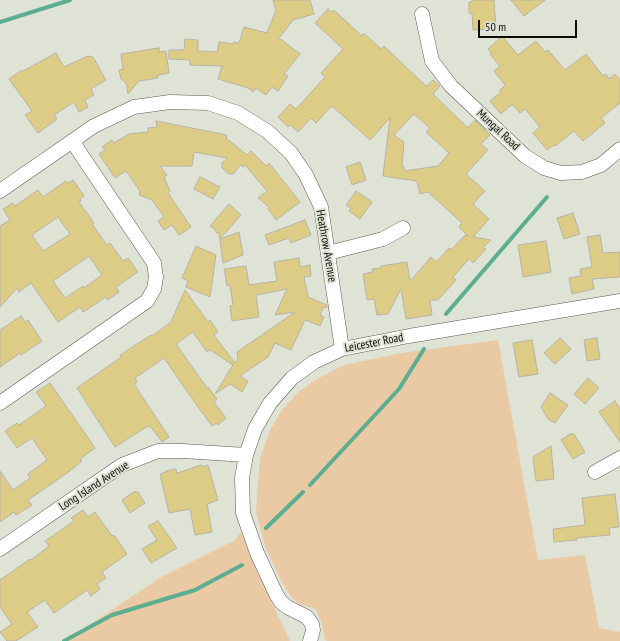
<!DOCTYPE html>
<html>
<head>
<meta charset="utf-8">
<style>
  body { margin:0 }
  #map { position:relative; width:620px; height:641px; overflow:hidden; background:#dfe3d5; font-family:"PT Sans Narrow",sans-serif }
  canvas { display:block }
  .scale { position:absolute; left:478px; top:20px; width:99px; height:18px; box-sizing:border-box; border:2px solid #0b0c08; border-top:0; padding-left:5px; font-size:12px; line-height:14px; white-space:nowrap; color:#0b0c08; -webkit-text-stroke:3px #dfe3d5; paint-order:stroke }
</style>
</head>
<body>
<div id="map">
<canvas width="620" height="641"></canvas>
<div class="scale">50 m</div>
</div>
<script>
const context = document.querySelector('canvas').getContext('2d');
context.lineJoin = 'round';
function paint(path, color) { context.fillStyle = color; context.fill(path, 'evenodd'); }
const poly = rows => new Path2D(rows.map(r => 'M' + r).join(''));
function trace(path, color, width, dash) { context.strokeStyle = color; context.lineWidth = width; context.lineCap = dash ? 'butt' : 'round'; context.setLineDash(dash || []); context.stroke(path); }
function write(font, color, halo, rows, align = 'center') {
  context.font = font + ' "PT Sans Narrow",sans-serif'; context.lineWidth = 4; context.setLineDash([]); context.textBaseline = 'middle'; context.strokeStyle = halo; context.fillStyle = color; for (const [text, x, y, turn = 0] of rows) {
    context.save(); context.translate(x, y); context.rotate((+turn || 0) * Math.PI / 180); context.textAlign = isNaN(turn) ? turn : align; if (halo) context.strokeText(text, 0, 0); context.fillText(text, 0, 0); context.restore();
  }
}
const green = poly([
  [498,340,538,560,585,555,599,628,620,632,620,641,328,641,325,640,322,623,315,609,299,604,293,599,281,581,265,546,256,512,260,458,270,430,283,409,298,392,315,380,344,365,402,353],
  [241,532,257,571,290,641,65,641,163,576,235,540]
]);
const stream = poly([
  [0,22,70,0],
  [446,314,547,197],
  [310,485,399,389,424,349],
  [266,528,303,492],
  [64,641,112,615,195,590,242,565]
]);
const building = poly([
  [273,0,310,0,314,14,293,20,279,38,300,54,284,74,288,76,278,91,272,87,266,95,256,88,253,92,248,88,218,79,222,66,190,65,190,60,169,59,169,50,184,50,185,39,198,40,198,51,217,52,219,42,233,44,234,42,239,43,244,27,267,33,276,10,273,0],
  [472,0,494,0,496,29,473,30,472,13,469,13,469,2,472,2,472,0],
  [511,0,545,0,524,16,511,0],
  [328,9,331,12,334,10,362,36,364,33,381,49,384,46,426,86,433,80,440,86,433,94,468,128,475,120,490,135,481,144,488,150,466,174,485,191,473,204,489,219,473,237,491,240,483,248,486,249,473,263,469,259,453,277,456,280,438,300,430,300,432,315,406,319,401,289,388,314,377,315,374,299,367,300,363,274,373,272,372,269,381,268,381,266,407,262,410,281,431,257,436,262,449,248,451,250,465,235,468,236,459,227,462,223,428,192,420,194,417,181,383,176,390,118,370,140,332,106,316,123,311,118,298,132,290,125,288,127,278,117,290,104,296,109,325,77,321,73,343,49,315,23,328,9],
  [414,114,430,128,426,132,449,153,438,166,404,171,404,167,402,166,404,142,394,135,414,114],
  [502,36,518,55,536,41,545,52,548,50,565,70,586,54,603,76,606,74,609,79,615,74,620,80,620,103,601,118,605,123,583,141,574,131,555,146,554,145,547,150,533,133,540,127,525,109,520,113,513,105,512,106,511,105,501,114,490,101,501,92,500,90,505,85,494,71,500,66,490,54,491,53,488,49,502,36],
  [159,48,159,52,166,51,169,73,158,75,158,78,139,81,128,94,126,83,121,79,119,70,123,69,121,54,159,48],
  [56,53,64,67,88,56,93,57,106,80,91,89,94,95,85,100,88,107,79,112,74,102,54,115,57,119,38,133,25,115,32,111,9,79,22,70,23,71,56,53],
  [156,121,227,135,226,138,247,155,251,151,266,166,269,163,300,202,276,220,268,209,269,207,258,198,267,191,245,165,243,167,241,165,233,174,229,174,222,168,222,163,227,158,194,152,192,166,160,166,167,175,164,177,170,191,168,193,191,227,179,235,172,225,164,230,158,221,164,217,152,200,139,195,140,191,126,171,115,178,99,154,105,150,102,147,112,140,114,143,129,134,148,132,148,128,157,127,156,121],
  [360,162,366,180,352,185,346,167,360,162],
  [200,177,220,187,213,199,194,189,200,177],
  [73,180,84,196,80,199,81,201,79,202,94,223,92,224,107,245,110,243,123,261,128,258,138,272,116,287,119,292,108,300,106,297,83,312,80,307,58,322,31,283,19,292,17,288,0,307,0,226,10,220,3,209,13,203,15,206,38,190,43,197,66,181,68,183,73,180],
  [58,217,70,234,43,251,32,235,58,217],
  [89,256,102,275,84,288,83,286,65,298,53,281,89,256],
  [356,191,372,202,360,219,349,211,351,208,346,205,356,191],
  [229,204,241,215,220,239,239,232,243,255,223,263,219,233,216,233,216,230,210,226,229,204],
  [573,213,580,234,564,239,557,218,573,213],
  [305,220,311,235,291,243,289,238,269,245,265,235,305,220],
  [600,235,603,253,620,252,620,277,592,279,594,289,572,294,569,278,581,276,580,269,592,267,587,237,600,235],
  [546,241,551,272,523,277,518,245,546,241],
  [196,246,216,255,210,297,186,287,188,281,182,278,196,246],
  [299,258,300,267,310,265,311,276,304,277,308,297,327,305,327,307,323,308,320,315,324,317,320,326,305,320,291,350,275,343,268,357,240,376,248,381,242,392,230,384,215,394,233,365,210,350,207,352,193,332,176,344,207,388,208,387,217,399,214,402,226,418,218,425,217,423,212,426,193,400,164,358,135,378,137,382,134,384,169,437,162,442,150,426,148,427,148,426,115,447,77,388,121,357,120,355,151,335,152,336,171,322,185,290,208,322,210,320,218,332,214,335,235,363,238,359,237,352,295,312,275,315,287,289,256,295,259,317,232,321,230,306,233,305,230,285,227,286,224,269,246,266,249,285,277,281,274,262,299,258],
  [21,316,25,322,28,320,42,341,21,355,20,353,0,367,0,330,21,316],
  [560,338,571,349,555,364,544,353,560,338],
  [597,338,600,359,587,361,584,340,597,338],
  [532,340,538,374,519,377,513,343,532,340],
  [588,378,599,388,585,404,574,394,588,378],
  [50,383,95,448,80,459,82,461,70,471,28,500,32,505,16,515,14,512,0,522,0,471,13,490,30,478,28,474,47,460,32,438,17,448,5,431,17,423,19,425,46,406,36,392,50,383],
  [550,393,568,405,555,423,548,419,541,407,550,393],
  [615,401,620,409,620,442,599,412,615,401],
  [570,434,574,434,585,452,573,459,561,440,570,434],
  [551,446,554,479,536,481,533,457,551,446],
  [201,465,202,467,208,465,218,500,207,504,212,532,195,535,190,509,169,513,160,474,166,472,165,471,176,469,177,473,201,465],
  [134,492,138,492,145,503,130,513,122,500,134,492],
  [615,494,619,527,609,528,610,535,577,538,577,540,554,542,553,529,585,525,582,498,615,494],
  [83,510,88,517,95,512,112,536,114,535,127,554,102,572,106,578,97,584,100,589,91,596,87,590,54,613,45,600,27,612,38,627,16,641,7,641,0,632,12,624,0,607,0,580,30,559,31,560,49,546,45,541,74,521,71,518,83,510],
  [158,521,177,548,151,563,142,549,157,540,148,526,158,521]
]);
const minor = poly([
  [422,14,432,61,451,86,525,156,544,168,561,173,582,172,601,165,620,149],
  [0,191,94,126,134,107,170,102,208,103,238,113,267,131,291,153,306,175,321,207,342,349],
  [328,253,383,239,403,228],
  [0,403,147,301,154,289,156,277,154,263,72,141],
  [595,472,620,458],
  [0,549,122,465,158,451,183,451,246,455],
  [310,641,313,630,312,624,307,617,287,607,281,602,276,594,257,553,243,513,242,478,246,455,255,429,270,403,292,378,314,362,342,349,409,336,620,301]
]);
const streetNames = [
  ["Mungal Road",498,130,43],
  ["Heathrow Avenue",326,246,80],
  ["Leicester Road",374,343,-11],
  ["Long Island Avenue",94,486,-33]
];
paint(green, '#eacaa4');
trace(stream, '#5dad90', 4);
paint(building, '#ddcc86');
trace(building, '#b7b3a5', 1);
trace(minor, '#585c4f', 15);
trace(minor, '#fff', 14);
write('12px', '#0b0c08', '#dfe3d5', streetNames);
</script>
</body>
</html>
